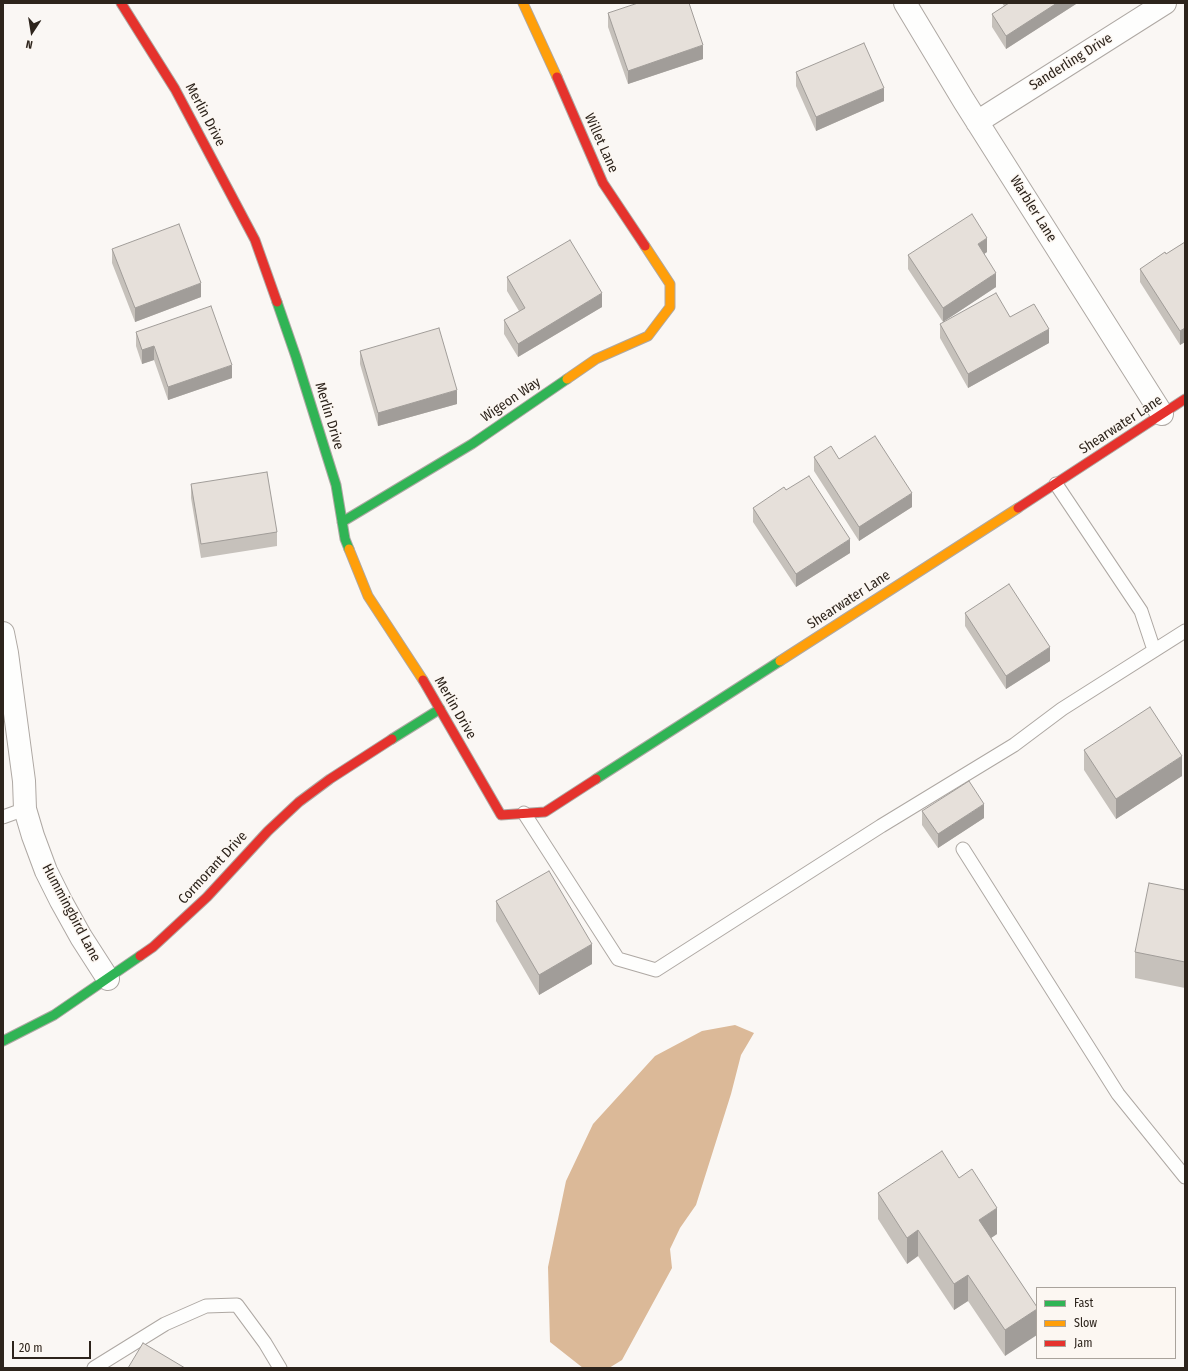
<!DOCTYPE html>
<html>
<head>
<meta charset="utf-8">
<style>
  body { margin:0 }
  #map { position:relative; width:1188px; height:1371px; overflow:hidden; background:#faf7f4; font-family:"Fira Sans Condensed",sans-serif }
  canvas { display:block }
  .frame { position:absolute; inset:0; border:4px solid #2d241c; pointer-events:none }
  .legend { position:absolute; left:1036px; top:1287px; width:140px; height:72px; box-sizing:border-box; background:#fcf7f2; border:1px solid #a9a39c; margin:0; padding:5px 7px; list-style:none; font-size:12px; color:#2d241c }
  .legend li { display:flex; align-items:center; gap:8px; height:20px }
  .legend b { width:20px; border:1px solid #a9a39c }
  .north { position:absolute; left:12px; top:12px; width:40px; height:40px; -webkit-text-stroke:3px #fcf7f2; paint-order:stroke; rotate:192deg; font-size:11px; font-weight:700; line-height:16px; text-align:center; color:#2d241c }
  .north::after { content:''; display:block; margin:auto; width:14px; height:18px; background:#2d241c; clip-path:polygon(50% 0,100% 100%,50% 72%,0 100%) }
  .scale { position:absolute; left:12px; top:1341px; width:79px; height:18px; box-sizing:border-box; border:2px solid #2d241c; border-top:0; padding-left:5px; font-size:12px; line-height:14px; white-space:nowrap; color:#2d241c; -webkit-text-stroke:3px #fcf7f2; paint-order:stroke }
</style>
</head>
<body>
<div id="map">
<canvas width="1188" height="1371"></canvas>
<div class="frame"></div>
<ul class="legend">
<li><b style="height:5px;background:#30b455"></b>Fast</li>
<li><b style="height:5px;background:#ff9f0a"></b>Slow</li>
<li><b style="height:5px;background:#e5322d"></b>Jam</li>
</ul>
<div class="north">N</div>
<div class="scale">20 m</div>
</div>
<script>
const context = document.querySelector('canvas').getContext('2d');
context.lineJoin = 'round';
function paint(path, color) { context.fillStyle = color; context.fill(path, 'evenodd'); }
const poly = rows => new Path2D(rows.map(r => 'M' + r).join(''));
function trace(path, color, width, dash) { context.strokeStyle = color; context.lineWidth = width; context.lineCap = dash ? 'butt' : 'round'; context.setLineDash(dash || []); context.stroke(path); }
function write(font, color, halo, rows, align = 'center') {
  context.font = font + ' "Fira Sans Condensed",sans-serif'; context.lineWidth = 3; context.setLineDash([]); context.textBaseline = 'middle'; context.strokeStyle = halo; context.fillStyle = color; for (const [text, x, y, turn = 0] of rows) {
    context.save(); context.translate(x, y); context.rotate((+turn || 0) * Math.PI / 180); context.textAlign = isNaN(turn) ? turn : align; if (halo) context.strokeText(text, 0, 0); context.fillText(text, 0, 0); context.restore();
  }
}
const water = poly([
  [735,1025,754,1033,741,1055,731,1094,696,1205,680,1228,670,1249,672,1268,622,1360,609,1368,583,1368,550,1342,548,1267,566,1181,593,1124,655,1056,702,1031]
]);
const lane = poly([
  [1056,484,1141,611,1154,650],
  [524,813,618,959,656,970,881,826,1014,745,1062,709,1185,631],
  [3,817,25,809],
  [963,849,1118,1094,1185,1177],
  [94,1368,165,1324,206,1306,237,1305,265,1343,280,1368]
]);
const street = poly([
  [905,3,964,101,1162,414],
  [977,122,1165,3],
  [3,633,7,653,24,781,25,809,33,836,46,871,61,901,81,937,108,979]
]);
const fast = poly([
  [277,302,296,357,336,485,345,539,349,549],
  [342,522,472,444,567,379],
  [392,739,440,709],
  [596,779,780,661],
  [3,1041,54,1015,140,956]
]);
const slow = poly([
  [523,3,557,77],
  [567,379,596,359,648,336,670,307,670,284,645,246],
  [349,549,368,596,423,680],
  [780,661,1018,508]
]);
const jam = poly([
  [121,3,175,89,255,240,277,302],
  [557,77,603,183,645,246],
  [1018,508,1185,399],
  [423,680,501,815,545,812,596,779],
  [140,956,153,947,207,897,268,831,299,802,330,779,392,739]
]);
const wall = poly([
  [1002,3,1076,3,1076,4,1006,49,992,27,992,14,1004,6],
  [608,13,703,59,628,84,608,27],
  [796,72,884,101,816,131,796,86],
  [1185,242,1185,342,1180,345,1140,282,1140,269,1166,254],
  [112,249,201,297,135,322,112,263],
  [987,252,984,254,996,287,943,322,908,269,908,255],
  [507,277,602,307,518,357,504,334,504,320,519,311,507,291],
  [1010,317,1049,343,968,388,940,338,940,324],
  [136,332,232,378,168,400,154,360,142,364,136,346],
  [360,351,457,404,378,426,360,364],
  [814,457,839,459,912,507,859,541,814,471],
  [191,484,277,532,277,546,201,558,191,498],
  [786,490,850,553,796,587,753,522,753,508],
  [965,613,1050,661,1006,689,965,626],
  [1084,750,1182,776,1116,819,1084,770],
  [922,811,984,818,938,848,922,825],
  [1185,890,1185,988,1135,978,1135,952],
  [496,901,592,964,539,995,496,921],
  [959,1178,997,1234,991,1238,1037,1307,1005,1356,968,1301,954,1310,918,1256,907,1264,878,1219,878,1193]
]);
const shadedWall = poly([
  [1057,3,1076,3,1076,4,1006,49,1006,36],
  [703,45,703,59,628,84,628,71],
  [884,88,884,101,816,131,816,117],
  [987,238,987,252,978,258,978,244],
  [996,273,996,287,943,322,943,308],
  [201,283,201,297,135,322,135,308],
  [602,293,602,307,518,357,518,344],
  [1185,328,1185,342,1180,345,1180,331],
  [1049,329,1049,343,968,388,968,374],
  [154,346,154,360,142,364,142,350],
  [232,365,232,378,168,400,168,387],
  [457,390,457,404,378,426,378,413],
  [912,493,912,507,859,541,859,527],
  [850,539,850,553,796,587,796,574],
  [1050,647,1050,661,1006,689,1006,676],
  [1182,756,1182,776,1116,819,1116,799],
  [984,804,984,818,938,848,938,834],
  [592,944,592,964,539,995,539,975],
  [997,1208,997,1234,979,1246,979,1220],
  [918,1230,918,1256,907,1264,907,1238],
  [968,1275,968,1301,954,1310,954,1284],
  [1037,1309,1037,1335,1005,1356,1005,1330]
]);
const building = poly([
  [638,3,689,3,703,45,628,71,608,13,638,3],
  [1009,3,1057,3,1006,36,992,14,1009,3],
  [864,43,884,88,816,117,796,72,864,43],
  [972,214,987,238,978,244,996,273,943,308,908,255,972,214],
  [179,224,201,283,135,308,112,249,179,224],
  [570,240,602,293,518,344,504,320,525,308,507,277,570,240],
  [1185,242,1185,328,1180,331,1140,269,1165,252,1166,254,1185,242],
  [996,293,1010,317,1034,304,1049,329,968,374,940,324,996,293],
  [211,306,232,365,168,387,154,346,142,350,136,332,211,306],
  [439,328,457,390,378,413,360,351,439,328],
  [875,436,912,493,859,527,814,457,831,446,839,459,875,436],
  [267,472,277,532,201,544,191,484,267,472],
  [809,476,850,539,796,574,753,508,784,487,786,490,809,476],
  [1009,584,1050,647,1006,676,965,613,1009,584],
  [1150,707,1182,756,1116,799,1084,750,1150,707],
  [969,781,984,804,938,834,922,811,969,781],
  [549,871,592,944,539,975,496,901,549,871],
  [1149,883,1185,890,1185,962,1135,952,1149,883],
  [942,1151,959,1178,972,1169,997,1208,979,1220,1037,1307,1037,1309,1005,1330,968,1275,954,1284,918,1230,907,1238,878,1193,942,1151],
  [143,1343,185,1368,128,1368,143,1343]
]);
const streetNames = [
  ["Sanderling Drive",1071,62,-32],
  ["Merlin Drive",205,115,62],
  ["Willet Lane",601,143,66],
  ["Warbler Lane",1033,209,58],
  ["Wigeon Way",511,400,-34],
  ["Merlin Drive",329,416,73],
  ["Shearwater Lane",1121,425,-33],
  ["Shearwater Lane",849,600,-33],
  ["Merlin Drive",455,708,60],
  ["Cormorant Drive",213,868,-47],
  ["Hummingbird Lane",71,913,62]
];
paint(water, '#dbb998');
trace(lane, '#aea8a3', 15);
trace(street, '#aea8a3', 24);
trace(fast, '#aea8a3', 11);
trace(slow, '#aea8a3', 11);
trace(jam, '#aea8a3', 11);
trace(lane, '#fefefd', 13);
trace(street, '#fefefd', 22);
trace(fast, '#30b455', 9);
trace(slow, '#ff9f0a', 9);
trace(jam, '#e5322d', 9);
paint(wall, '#c6c1bb');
paint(shadedWall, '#a19d99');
paint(building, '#e6e0da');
trace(building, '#a19d99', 1);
write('14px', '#2d241c', '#fcf7f2', streetNames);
</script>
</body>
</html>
